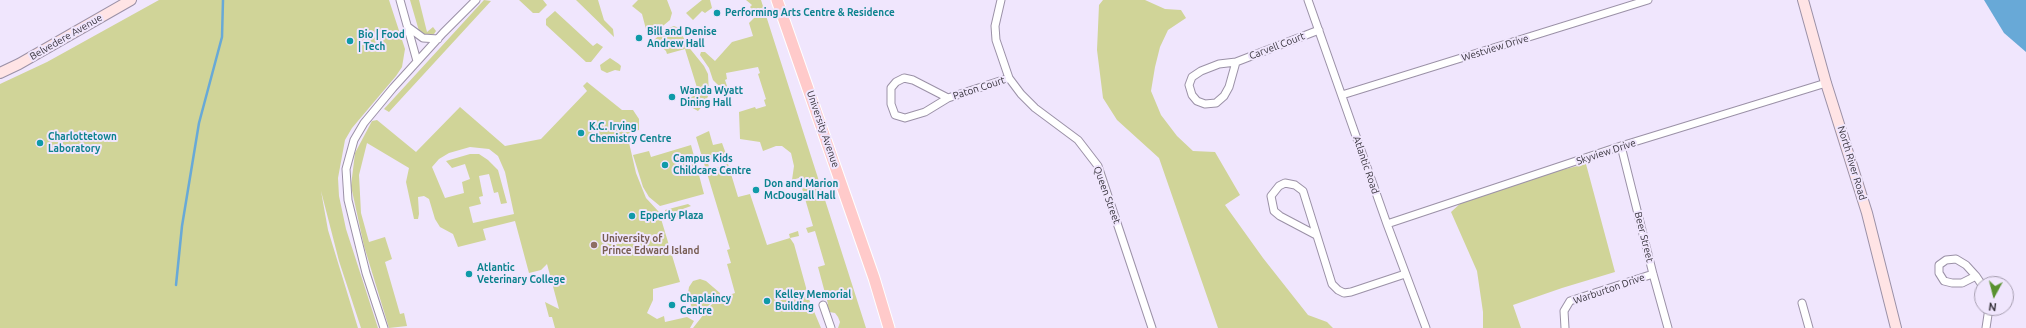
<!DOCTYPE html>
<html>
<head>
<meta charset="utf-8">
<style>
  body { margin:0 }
  #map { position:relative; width:2026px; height:328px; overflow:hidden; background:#f0e6fd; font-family:Ubuntu,sans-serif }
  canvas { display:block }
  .north { position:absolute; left:1974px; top:276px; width:40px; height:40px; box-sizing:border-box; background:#f0e6fd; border:1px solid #a69eb0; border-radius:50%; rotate:187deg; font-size:11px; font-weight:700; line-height:16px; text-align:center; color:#37333c }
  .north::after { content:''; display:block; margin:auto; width:14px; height:18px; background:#58912f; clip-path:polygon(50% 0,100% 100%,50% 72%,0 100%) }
</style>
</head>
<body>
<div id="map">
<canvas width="2026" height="328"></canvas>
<div class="north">N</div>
</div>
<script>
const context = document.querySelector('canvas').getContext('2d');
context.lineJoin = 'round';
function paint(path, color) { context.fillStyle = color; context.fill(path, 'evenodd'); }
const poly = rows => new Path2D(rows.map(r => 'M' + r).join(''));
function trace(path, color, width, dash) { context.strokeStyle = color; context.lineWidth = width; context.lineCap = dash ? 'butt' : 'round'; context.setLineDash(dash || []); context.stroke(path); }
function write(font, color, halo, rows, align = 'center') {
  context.font = font + ' Ubuntu,sans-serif'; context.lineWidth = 4; context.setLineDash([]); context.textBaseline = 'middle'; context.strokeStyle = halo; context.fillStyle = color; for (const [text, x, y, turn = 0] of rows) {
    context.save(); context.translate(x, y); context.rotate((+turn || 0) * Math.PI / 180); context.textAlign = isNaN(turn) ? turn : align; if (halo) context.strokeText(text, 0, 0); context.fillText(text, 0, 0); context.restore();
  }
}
const green = poly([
  [159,0,389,0,405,49,402,67,396,76,352,128,345,140,338,178,339,196,346,229,378,328,361,328,339,261,321,191,328,230,358,328,0,328,0,84,47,62],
  [410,0,419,0,427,32,433,27,436,31,434,34,430,36,424,35,419,31],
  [484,0,491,1,389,112,384,109],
  [519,0,543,0,547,5,539,13,533,13],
  [576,0,598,0,604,20,613,29,614,37],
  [638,0,667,0,672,13,670,20,658,30,647,33,642,14,632,6],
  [702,0,710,0,712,8,705,13,702,11,693,20,686,13],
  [746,0,761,0,866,328,838,328,840,322,838,317,835,313,824,311,823,305,828,304,818,267,825,265,815,231,808,233,806,228,813,226,799,178,792,180,794,166,791,153,782,146,776,146,763,151,760,142,740,139,739,112,755,107,756,109,766,106,764,100,766,99,758,74,760,73,758,67,726,73,727,79,725,80,731,98,713,80,709,68,700,55,701,52,705,52,715,61,732,42,753,36,749,23,757,15,750,7,752,5],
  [1103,0,1145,0,1165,9,1181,10,1186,18,1168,30,1160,47,1155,67,1151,91,1161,115,1177,136,1193,151,1215,152,1240,195,1225,205,1263,258,1308,315,1327,322,1333,328,1218,328,1159,158,1117,120,1103,98,1097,50,1099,5],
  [555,11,593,46,597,43,603,47,591,62,586,62,546,25,546,19],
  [674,26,679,28,687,45,704,66,708,74,709,94,705,103,698,111,689,106,686,99,699,94,685,49,667,54,666,51,654,40,666,29],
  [610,58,619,64,621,66,620,71,615,70,607,73,601,70,600,65],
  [587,82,622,110,633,110,639,119,639,130,627,134,636,173,646,198,659,212,680,282,653,289,653,300,647,313,657,319,664,316,665,322,687,317,694,321,690,328,555,328,552,317,549,317,545,302,559,309,547,264,541,270,529,273,515,221,483,229,486,240,458,247,453,234,440,227,435,219,429,199,424,196,418,197,419,214,418,219,414,219,406,182,409,168,367,143,359,175,361,213,369,242,385,237,392,259,385,262,400,314,404,313,407,326,389,328,364,246,351,186,355,153,372,121,377,120,416,152,460,107,505,146,541,139,587,91,583,86],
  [470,147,489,149,498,156,505,172,514,214,473,223,469,207,481,204,479,197,483,196,479,176,489,174,494,193,498,192,501,204,507,203,498,170,488,160,479,154,470,154,446,161,452,168,465,164,470,179,462,182,464,193,445,198,432,167,439,159,449,153],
  [709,131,713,145,722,143,726,154,707,160,710,170,728,164,738,197,750,194,767,245,790,238,789,234,798,231,799,236,790,238,794,244,810,302,821,328,693,328,711,305,723,297,735,293,727,264,731,263,727,250,730,249,696,137],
  [691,145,704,194,660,206,649,197,643,187,633,155,649,151,651,157],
  [1586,164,1615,272,1562,288,1513,305,1521,328,1483,328,1483,312,1477,271,1451,212,1474,191],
  [688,204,691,206,680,210,682,216,666,220,665,210],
  [700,279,706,281,720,293,720,295,697,316,693,313,688,293,689,287,693,281]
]);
const water = poly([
  [1984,0,2026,0,2026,52,2004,33]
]);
const stream = poly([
  [176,285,182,226,199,123,222,37,223,0]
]);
const minor = poly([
  [400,0,417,61],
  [1001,0,995,26,996,40,1009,78,1021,94,1035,108,1078,140,1098,166,1152,328],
  [1308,0,1387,224,1426,328],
  [408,27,423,38,438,39],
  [1236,62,1229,87,1224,96,1216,103,1205,104,1197,101,1192,95,1189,85,1192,77,1201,71,1219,64,1236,62,1319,30],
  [1342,95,1648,0],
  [948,98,913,80,904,78,896,82,891,88,891,104,895,115,905,118,925,112,948,98,1009,78],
  [1621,146,1653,274,1668,328],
  [1387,224,1621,146,1826,83],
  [1316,235,1280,216,1274,211,1271,196,1279,186,1285,183,1295,185,1303,191,1332,284,1338,290,1344,293,1351,292,1405,274],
  [1976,276,1962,283,1952,283,1944,281,1939,273,1939,265,1946,260,1956,259,1966,265,1976,276,1982,285],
  [1802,303,1809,328],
  [823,305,831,328],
  [384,328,366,273,348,200,346,169,354,140,364,123,393,88,443,33,476,0],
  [1565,328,1564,311,1570,301,1653,274],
  [1986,328,1989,308]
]);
const secondary = poly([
  [1803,0,1826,83,1867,213,1896,328],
  [0,73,19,64,131,0]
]);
const primary = poly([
  [777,0,874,278,889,328]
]);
const markers = [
  [717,13,4,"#0f9aa8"],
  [639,38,4,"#0f9aa8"],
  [350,41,4,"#0f9aa8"],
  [672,97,4,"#0f9aa8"],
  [581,133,4,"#0f9aa8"],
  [40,143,4,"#0f9aa8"],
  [665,165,4,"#0f9aa8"],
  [756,190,4,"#0f9aa8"],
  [632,216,4,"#0f9aa8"],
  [594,245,4,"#8d6e63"],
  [469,274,4,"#0f9aa8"],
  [767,301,4,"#0f9aa8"],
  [672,305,4,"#0f9aa8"]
];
const cultureNames = [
  ["Performing Arts Centre & Residence",725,13],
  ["Bill and Denise",647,32],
  ["Andrew Hall",647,44],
  ["Bio | Food",358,35],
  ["| Tech",358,47],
  ["Wanda Wyatt",680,91],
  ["Dining Hall",680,103],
  ["K.C. Irving",589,127],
  ["Chemistry Centre",589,139],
  ["Charlottetown",48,137],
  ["Laboratory",48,149],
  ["Campus Kids",673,159],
  ["Childcare Centre",673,171],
  ["Don and Marion",764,184],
  ["McDougall Hall",764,196],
  ["Epperly Plaza",640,216],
  ["Atlantic",477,268],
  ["Veterinary College",477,280],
  ["Kelley Memorial",775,295],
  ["Building",775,307],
  ["Chaplaincy",680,299],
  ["Centre",680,311]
];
const streetNames = [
  ["Belvedere Avenue",66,37,-30],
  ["Carvell Court",1277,46,-21],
  ["Westview Drive",1495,48,-17],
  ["Paton Court",979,88,-18],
  ["University Avenue",823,129,71],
  ["Skyview Drive",1606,152,-18],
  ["North River Road",1852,163,73],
  ["Atlantic Road",1366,165,71],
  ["Queen Street",1107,195,70],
  ["Beer Street",1644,237,76],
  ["Warburton Drive",1609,289,-19]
];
const educationNames = [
  ["University of",602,239],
  ["Prince Edward Island",602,251]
];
paint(green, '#d0d498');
paint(water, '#68a9d7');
trace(stream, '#68a9d7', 2.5);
trace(minor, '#9b91a7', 9);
trace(secondary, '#9b91a7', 12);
trace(primary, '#fff', 13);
trace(minor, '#fff', 7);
trace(secondary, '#ffe4e5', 10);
trace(primary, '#ffcaca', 11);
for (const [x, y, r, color] of markers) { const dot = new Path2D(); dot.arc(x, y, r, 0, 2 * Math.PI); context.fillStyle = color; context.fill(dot); trace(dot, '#f0e6fd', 1.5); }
write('bold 10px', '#0d838f', '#f0e6fd', cultureNames, 'left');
write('10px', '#37333c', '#f0e6fd', streetNames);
write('bold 10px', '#785e54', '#f0e6fd', educationNames, 'left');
</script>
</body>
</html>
